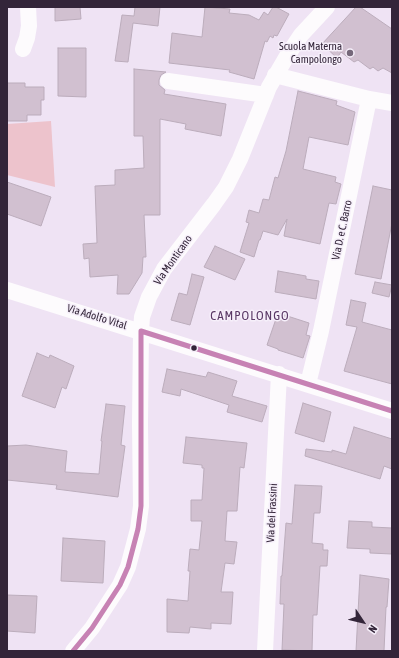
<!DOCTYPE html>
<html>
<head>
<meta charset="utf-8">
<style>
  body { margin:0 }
  #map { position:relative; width:399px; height:658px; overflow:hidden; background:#efe3f4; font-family:"Asap Condensed",sans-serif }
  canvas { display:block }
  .frame { position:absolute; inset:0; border:8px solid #332539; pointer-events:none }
  .north { position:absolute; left:343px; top:602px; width:40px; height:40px; -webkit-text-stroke:3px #f6effa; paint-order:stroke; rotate:125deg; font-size:11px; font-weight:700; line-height:16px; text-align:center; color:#332539 }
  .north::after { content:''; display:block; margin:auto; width:14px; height:18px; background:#332539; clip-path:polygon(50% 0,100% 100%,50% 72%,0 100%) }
</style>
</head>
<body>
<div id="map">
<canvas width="399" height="658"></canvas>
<div class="frame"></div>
<div class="north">N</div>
</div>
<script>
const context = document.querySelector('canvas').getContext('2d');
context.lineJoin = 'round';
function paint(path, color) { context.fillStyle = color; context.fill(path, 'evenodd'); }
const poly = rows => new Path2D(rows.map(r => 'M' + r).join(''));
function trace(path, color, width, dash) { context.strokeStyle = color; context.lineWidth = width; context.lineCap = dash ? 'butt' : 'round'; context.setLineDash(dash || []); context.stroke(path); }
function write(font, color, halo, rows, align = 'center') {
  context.font = font + ' "Asap Condensed",sans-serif'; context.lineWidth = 3; context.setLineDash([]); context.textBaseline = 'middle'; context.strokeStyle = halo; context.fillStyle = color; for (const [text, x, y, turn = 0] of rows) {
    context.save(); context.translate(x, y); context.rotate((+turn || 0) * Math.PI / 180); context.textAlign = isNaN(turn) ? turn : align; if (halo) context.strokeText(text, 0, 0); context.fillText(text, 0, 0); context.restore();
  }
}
const green = poly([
  [51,121,55,187,7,175,7,124]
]);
const building = poly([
  [55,7,80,7,81,19,55,21,55,7],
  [135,7,160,7,158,26,133,23,128,62,115,61,122,15,134,16,135,7],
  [205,7,230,9,229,13,249,15,259,20,264,12,268,15,273,7,276,7,289,14,277,36,274,35,273,38,270,36,267,42,265,41,254,79,229,72,230,70,169,63,172,33,202,37,205,7],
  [356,7,360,7,392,29,392,73,383,68,378,71,373,67,370,69,358,60,354,62,341,52,337,58,322,44,356,7],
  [58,48,86,48,86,97,58,96,58,48],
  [134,69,166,72,161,75,159,80,159,85,165,90,164,94,226,104,221,136,185,129,186,124,160,119,160,215,144,215,146,257,143,257,142,273,129,294,117,294,118,275,90,277,89,258,84,259,83,244,97,243,95,186,115,185,115,170,144,168,143,136,134,136,134,69],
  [7,83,25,83,25,87,44,87,44,100,41,100,41,115,27,115,27,121,7,121,7,83],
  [298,91,337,101,336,105,355,112,348,145,309,137,303,169,336,177,335,182,341,184,336,204,329,203,320,244,284,236,287,219,278,235,263,231,260,240,259,240,254,257,240,252,249,223,246,222,249,210,259,213,263,199,269,200,275,177,278,178,286,151,298,91],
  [7,182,51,197,41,226,7,214,7,182],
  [373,186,392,190,392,223,381,279,355,274,373,186],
  [215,246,245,259,235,280,204,267,215,246],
  [278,271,306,276,306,279,319,281,316,299,275,292,278,271],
  [192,274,204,277,190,325,171,320,179,293,187,295,192,274],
  [375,282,392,285,389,297,372,293,375,282],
  [351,300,366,303,362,322,392,330,392,384,344,371,357,327,346,325,351,300],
  [278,313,309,323,306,335,310,336,303,358,278,350,278,349,267,345,278,313],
  [37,353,49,358,50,355,74,366,66,389,62,387,55,408,22,396,37,353],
  [167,369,206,377,208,372,237,381,232,396,267,406,262,422,227,412,229,405,181,389,180,396,162,392,167,369],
  [303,403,331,412,324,442,295,433,303,403],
  [106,404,125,406,121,445,125,446,118,497,56,489,57,485,7,480,7,446,26,445,67,451,65,472,99,474,102,441,101,441,106,404],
  [354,427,392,439,392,469,384,466,380,479,305,456,306,449,332,452,332,450,346,454,354,427],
  [186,437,247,443,244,468,240,467,237,511,227,511,225,541,237,542,234,564,225,563,221,592,233,592,231,624,211,623,211,629,190,627,189,633,167,632,167,599,188,601,190,571,188,571,190,549,199,550,202,521,191,521,191,500,202,500,204,468,202,468,202,465,183,463,186,437],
  [295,485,322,486,320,513,314,513,312,543,323,544,323,550,328,550,327,566,320,566,317,615,313,615,312,651,282,650,284,604,280,604,281,576,282,576,286,523,292,524,295,485],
  [349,521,372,522,372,527,392,528,392,554,370,553,370,549,347,548,349,521],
  [63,538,105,541,103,583,61,581,63,538],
  [360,575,389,579,387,607,386,607,384,651,356,651,360,575],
  [7,595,37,596,35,633,7,631,7,595]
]);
const minor = poly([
  [23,49,27,38,29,26,28,7],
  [275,75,369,99],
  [168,81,266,95],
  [7,290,392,411],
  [308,384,321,331,369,99,392,103],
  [73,651,92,628,120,585,128,567,138,529,141,506,140,424,141,331,142,317,149,297,164,269,214,204,226,187,240,159,269,87,287,56,301,35,327,7],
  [265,651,279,374]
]);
const bus1 = poly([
  [73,651,92,628,120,585,128,567,138,529,141,506,141,331,392,411]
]);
const markers = [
  [350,53,4,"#75687a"],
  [194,348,3.5,"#332539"]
];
const poiNames = [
  ["Scuola Materna",342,47],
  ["Campolongo",342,60]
];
const streetNames = [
  ["Via D. e C. Barro",342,230,-78],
  ["Via Monticano",173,260,-55],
  ["Via Adolfo Vital",97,317,17],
  ["Via dei Frassini",272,513,-87]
];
const quarterNames = [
  ["CAMPOLONGO",250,316]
];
paint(green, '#edc3cc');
paint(building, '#d1c0d0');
trace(building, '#bbacbb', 1);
trace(minor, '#fdfbfd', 16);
trace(bus1, '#c782b4', 5);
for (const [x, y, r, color] of markers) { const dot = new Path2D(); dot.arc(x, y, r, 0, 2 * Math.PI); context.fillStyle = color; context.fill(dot); trace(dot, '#f6effa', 1.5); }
write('11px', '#332539', '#f6effa', poiNames, 'right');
write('11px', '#332539', '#f6effa', streetNames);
context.letterSpacing = '1px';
write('13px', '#5a3966', '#f6effa', quarterNames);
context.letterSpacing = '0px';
</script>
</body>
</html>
